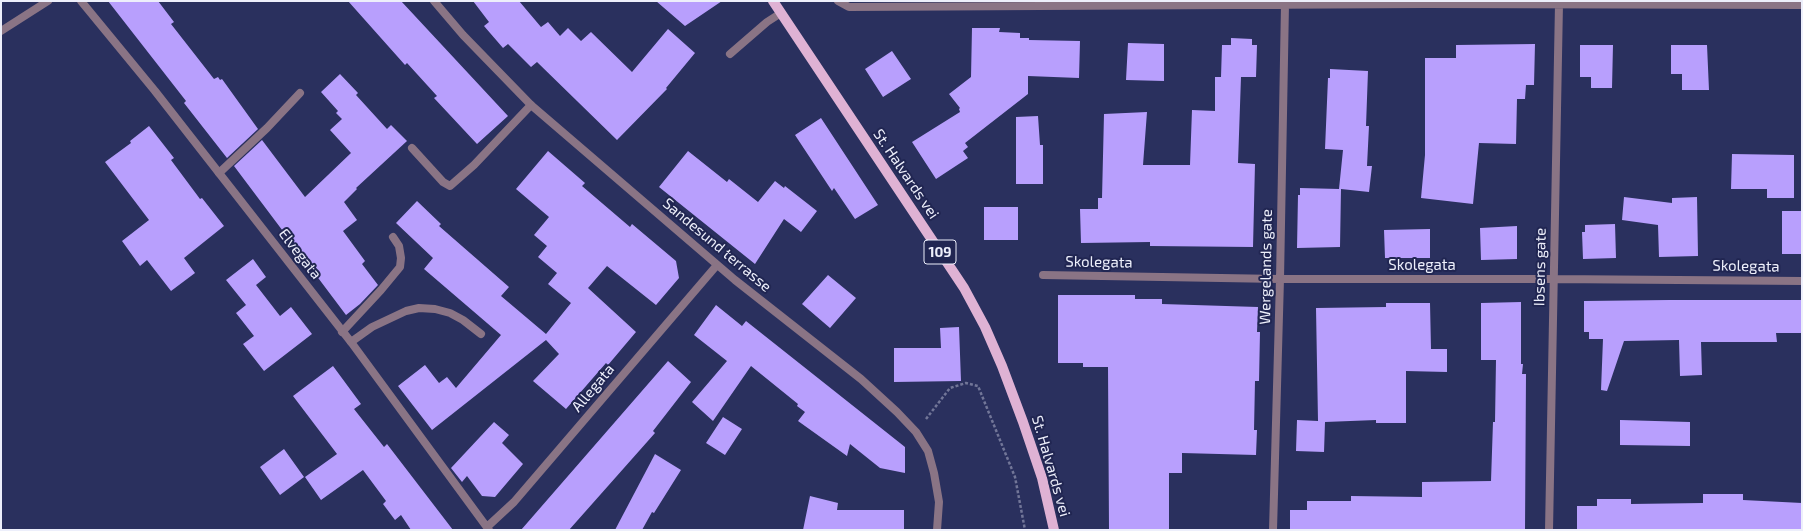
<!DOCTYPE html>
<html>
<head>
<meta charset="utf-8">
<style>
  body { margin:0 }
  #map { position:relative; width:1803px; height:531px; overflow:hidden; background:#2a305e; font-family:"Exo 2",sans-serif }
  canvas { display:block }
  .frame { position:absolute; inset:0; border:2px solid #edeffb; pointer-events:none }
</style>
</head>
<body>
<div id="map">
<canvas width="1803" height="531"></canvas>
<div class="frame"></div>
</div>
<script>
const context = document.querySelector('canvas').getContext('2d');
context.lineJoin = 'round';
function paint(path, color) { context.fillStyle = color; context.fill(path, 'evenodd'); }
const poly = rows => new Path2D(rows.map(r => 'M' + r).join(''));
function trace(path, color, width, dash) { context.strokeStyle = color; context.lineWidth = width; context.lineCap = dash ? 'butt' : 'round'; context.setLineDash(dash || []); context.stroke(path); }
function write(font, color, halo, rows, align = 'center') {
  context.font = font + ' "Exo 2",sans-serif'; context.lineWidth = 4; context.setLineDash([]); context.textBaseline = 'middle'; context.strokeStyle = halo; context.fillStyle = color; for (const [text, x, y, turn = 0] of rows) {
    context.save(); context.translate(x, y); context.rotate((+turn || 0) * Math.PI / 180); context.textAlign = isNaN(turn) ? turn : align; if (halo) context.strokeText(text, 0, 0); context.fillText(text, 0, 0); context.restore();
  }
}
const building = poly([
  [108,1,158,1,174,22,171,24,214,79,218,77,220,80,222,79,258,129,227,158,184,103,186,101],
  [348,1,401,1,508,116,477,144,434,98,437,96,407,63,405,65],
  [473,1,519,1,541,27,548,22,560,36,568,28,581,41,591,32,632,72,668,29,695,53,666,88,667,89,617,140,537,62,531,67,508,44,503,48,484,26,489,22],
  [656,1,722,1,685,26],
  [972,28,1000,28,999,32,1020,33,1020,38,1029,38,1029,40,1080,41,1079,78,1028,76,1028,94,965,143,968,147,963,151,968,158,936,179,912,142,960,112,959,109,960,108,949,94,971,77],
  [1231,38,1252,39,1252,45,1257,45,1256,77,1241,77,1238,163,1255,164,1253,247,1150,246,1150,242,1081,243,1080,209,1098,209,1098,198,1102,198,1104,114,1147,112,1143,165,1190,165,1192,110,1215,111,1215,77,1221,77,1222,45,1231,45],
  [1128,43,1164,44,1164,81,1126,80],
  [1535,44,1534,85,1526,85,1525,99,1517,99,1516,144,1479,143,1473,204,1421,198,1425,155,1425,58,1456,58,1456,45],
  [1580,45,1613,45,1612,88,1591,88,1591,77,1580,77],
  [1671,45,1707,45,1709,90,1682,90,1682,74,1671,74],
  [892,51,911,79,883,97,865,69],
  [1330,69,1368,71,1366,126,1369,126,1367,166,1372,166,1369,192,1341,189,1340,247,1297,248,1298,195,1300,195,1300,188,1339,189,1343,150,1325,149,1328,78,1330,78],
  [340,74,358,93,356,95,387,129,391,125,407,141,356,188,357,189,344,202,357,220,343,231,365,261,362,264,378,285,360,304,346,315,234,166,262,140,305,197,351,153,330,130,342,119,336,113,338,111,321,92],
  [1038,116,1040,145,1043,145,1043,184,1016,184,1016,117],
  [821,118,878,205,855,219,834,188,832,191,795,135],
  [149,126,174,158,171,160,200,199,202,198,224,226,184,258,195,273,171,291,147,260,140,266,122,241,149,220,105,162,131,143,130,141],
  [548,151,585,183,582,186,630,227,632,224,676,261,679,278,656,305,607,266,588,288,636,332,608,365,606,363,566,409,533,381,559,354,546,340,432,430,398,386,425,365,439,383,447,377,456,388,501,335,424,269,433,258,396,223,417,201,441,224,439,226,509,287,501,296,546,334,571,303,548,284,557,273,538,257,547,246,534,235,549,217,516,189],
  [688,151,727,182,729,179,758,202,775,181,784,188,785,186,817,211,801,232,784,219,755,264,659,187],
  [1732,154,1794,155,1794,198,1767,198,1767,189,1731,189],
  [1624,197,1672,203,1672,198,1697,197,1698,256,1659,257,1658,225,1622,220],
  [984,207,1018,207,1018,240,984,240],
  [1782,211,1802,211,1802,254,1782,254],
  [1615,224,1616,258,1583,259,1582,232,1585,232,1585,225],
  [1517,226,1517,259,1481,260,1480,228],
  [1430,229,1430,258,1385,258,1384,230],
  [253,259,266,277,256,285,280,316,291,307,312,334,264,371,243,344,254,336,236,313,246,305,226,280],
  [828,275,856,298,830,328,802,304],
  [1058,295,1135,295,1135,299,1162,299,1162,304,1258,307,1257,332,1260,332,1259,381,1255,381,1254,430,1257,430,1256,455,1182,453,1182,473,1169,473,1169,530,1109,530,1108,367,1083,367,1083,363,1058,363],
  [1669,300,1802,300,1802,333,1776,333,1777,342,1701,342,1702,375,1680,376,1679,340,1624,341,1607,391,1601,390,1603,339,1589,339,1589,332,1584,332,1584,301],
  [1521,302,1521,364,1523,364,1522,374,1526,374,1525,530,1290,530,1290,510,1307,510,1307,501,1351,501,1351,496,1422,497,1422,482,1491,481,1493,422,1495,422,1496,360,1481,360,1481,303],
  [1386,303,1430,303,1431,349,1447,349,1447,372,1406,371,1406,423,1376,423,1376,420,1325,422,1324,452,1296,451,1297,420,1318,421,1316,308,1386,307],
  [716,305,742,326,746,321,905,447,905,473,880,468,850,444,847,456,798,421,805,412,797,406,798,404,751,366,713,421,692,402,727,361,694,335],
  [959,327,961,381,894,382,894,348,941,348,940,328],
  [668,361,691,382,653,431,655,433,569,530,521,530],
  [333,366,361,404,354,409,384,447,387,444,453,530,411,530,401,515,395,520,383,504,386,501,363,470,321,500,305,477,337,454,293,396],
  [723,417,742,429,725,455,706,443],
  [1620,420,1690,422,1690,446,1620,445],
  [494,422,509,435,502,443,523,464,495,497,482,496,467,476,462,482,451,468],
  [284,449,304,477,280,495,260,467],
  [655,454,681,470,654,513,652,512,642,530,615,530],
  [1703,494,1743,494,1743,500,1802,503,1802,530,1577,530,1577,506,1597,506,1597,499,1631,499,1631,504,1703,503],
  [810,496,838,503,837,510,904,510,904,530,803,530]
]);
const path = poly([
  [926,419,950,388,966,383,978,386,1015,477,1025,530]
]);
const lane = poly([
  [730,54,767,22,781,13],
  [412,148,443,182,450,186,474,165,531,105],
  [219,173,267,128,300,93],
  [342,332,381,290,400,267,401,258,399,246,393,237],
  [351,342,372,327,406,311,419,308,435,309,450,313,463,320,481,334]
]);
const street = poly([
  [81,1,155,91,351,342,489,530],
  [434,1,463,35,531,105,735,280,861,379,897,412,916,432,928,451,934,473,939,502,937,530],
  [838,1,849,7,1426,4,1802,5],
  [1,31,48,1],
  [1043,275,1280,279,1554,279,1802,281],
  [487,527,514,502,717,265],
  [1273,530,1280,279,1285,4],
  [1549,530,1559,4]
]);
const primary = poly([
  [773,1,964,288,985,327,1002,366,1023,422,1042,478,1054,530]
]);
const shields = [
  [940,252,32]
];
const shieldNames = [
  ["109",940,252]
];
const streetNames = [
  ["St. Halvards vei",906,174,56],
  ["Sandesund terrasse",717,245,40],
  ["Elvegata",300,254,52],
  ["Skolegata",1099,262,1],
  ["Skolegata",1422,265],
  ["Skolegata",1746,266,1],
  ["Wergelands gate",1266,267,-89],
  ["Ibsens gate",1540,267,-89],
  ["Allegata",593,388,-50],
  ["St. Halvards vei",1051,466,74]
];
paint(building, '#b89ffd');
trace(path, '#727698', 2.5, [3, 2]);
trace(lane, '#8a7485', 8);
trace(street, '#8a7485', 8);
trace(primary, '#dfb2d4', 10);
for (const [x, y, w] of shields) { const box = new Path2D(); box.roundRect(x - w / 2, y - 12, w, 24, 3); context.fillStyle = '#212652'; context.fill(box); trace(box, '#edeffb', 1); }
write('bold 14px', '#edeffb', null, shieldNames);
write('15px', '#edeffb', '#212652', streetNames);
</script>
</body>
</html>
